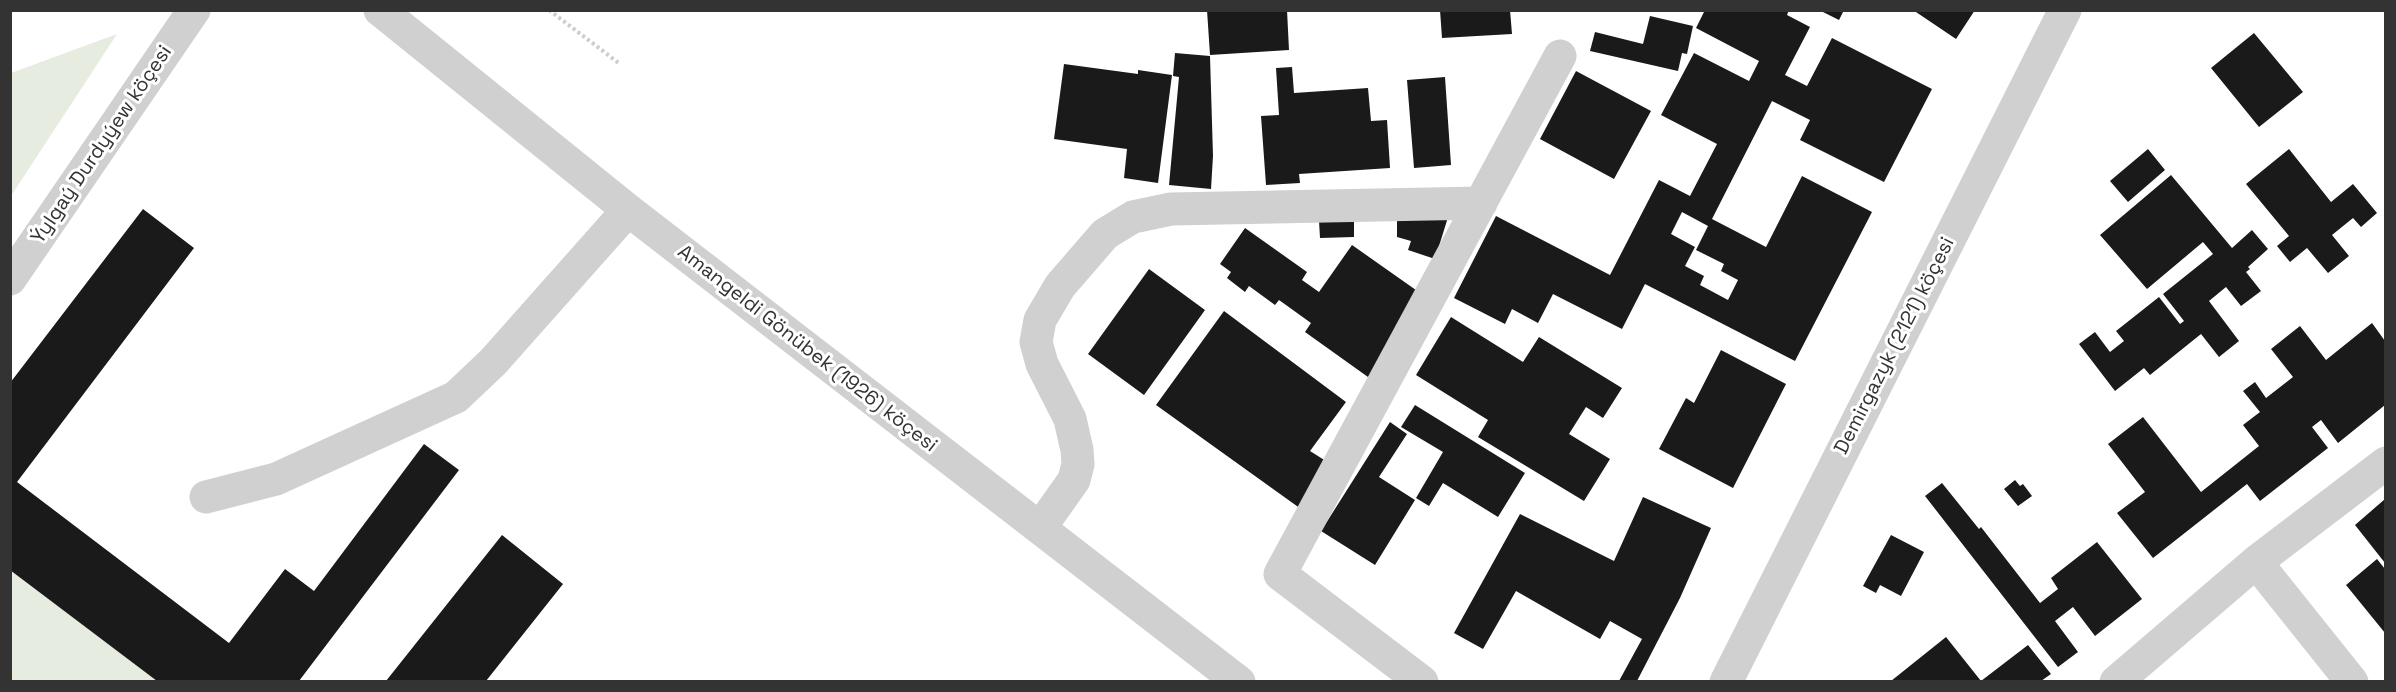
<!DOCTYPE html>
<html>
<head>
<meta charset="utf-8">
<style>
  body { margin:0 }
  #map { position:relative; width:2396px; height:692px; overflow:hidden; background:#fff; font-family:"Space Grotesk",sans-serif }
  canvas { display:block }
  .frame { position:absolute; inset:0; border:12px solid #333; pointer-events:none }
</style>
</head>
<body>
<div id="map">
<canvas width="2396" height="692"></canvas>
<div class="frame"></div>
</div>
<script>
const context = document.querySelector('canvas').getContext('2d');
context.lineJoin = 'round';
function paint(path, color) { context.fillStyle = color; context.fill(path, 'evenodd'); }
const poly = rows => new Path2D(rows.map(r => 'M' + r).join(''));
function trace(path, color, width, dash) { context.strokeStyle = color; context.lineWidth = width; context.lineCap = dash ? 'butt' : 'round'; context.setLineDash(dash || []); context.stroke(path); }
function write(font, color, halo, rows, align = 'center') {
  context.font = font + ' "Space Grotesk",sans-serif'; context.lineWidth = 6; context.setLineDash([]); context.textBaseline = 'middle'; context.strokeStyle = halo; context.fillStyle = color; for (const [text, x, y, turn = 0] of rows) {
    context.save(); context.translate(x, y); context.rotate((+turn || 0) * Math.PI / 180); context.textAlign = isNaN(turn) ? turn : align; if (halo) context.strokeText(text, 0, 0); context.fillText(text, 0, 0); context.restore();
  }
}
const green = poly([
  [117,34,11,196,11,73],
  [11,543,194,681,11,681]
]);
const building = poly([
  [1207,10,1287,10,1289,50,1210,55],
  [1440,10,1510,10,1512,34,1442,38],
  [1705,10,1789,10,1787,15,1810,27,1785,75,1807,86,1832,38,1932,89,1884,182,1800,140,1810,120,1772,101,1712,219,1766,247,1802,176,1872,212,1795,361,1645,284,1622,329,1553,294,1538,323,1512,309,1505,324,1454,298,1496,216,1610,275,1659,180,1690,196,1717,144,1661,115,1694,53,1749,81,1759,61,1696,28],
  [1682,212,1708,226,1696,250,1724,264,1721,271,1738,280,1728,300,1700,285,1704,276,1685,266,1695,247,1671,234],
  [1819,10,1844,10,1839,20],
  [1913,10,1975,10,1956,39],
  [1650,16,1693,26,1687,54,1682,53,1678,71,1590,51,1595,32,1643,44],
  [2254,33,2303,92,2259,127,2211,68],
  [1175,53,1210,56,1213,156,1211,189,1169,185,1179,77,1173,76],
  [1064,64,1138,74,1138,70,1172,75,1158,183,1124,178,1127,149,1054,139],
  [1292,67,1294,93,1368,88,1371,121,1387,120,1390,168,1299,174,1300,183,1266,185,1261,116,1279,115,1276,68],
  [1576,71,1651,111,1614,179,1540,139],
  [1445,77,1451,165,1414,168,1407,80],
  [2148,149,2165,170,2128,202,2110,181],
  [2289,149,2331,202,2353,184,2377,213,2361,227,2353,218,2332,235,2349,256,2328,273,2307,248,2290,262,2277,246,2289,236,2246,184],
  [2171,175,2232,248,2252,230,2268,249,2248,267,2250,269,2246,272,2261,291,2241,306,2226,287,2209,301,2239,341,2219,357,2201,334,2150,375,2144,368,2115,391,2079,344,2095,332,2110,352,2124,341,2116,331,2159,297,2180,324,2184,321,2163,294,2213,254,2203,242,2147,289,2100,235],
  [143,209,194,248,17,482,229,643,285,569,314,591,424,444,459,470,299,681,157,681,10,570,10,383],
  [1449,214,1435,259,1408,250,1411,241,1397,237,1397,216],
  [1354,220,1354,237,1320,238,1319,221],
  [1245,228,1307,272,1302,280,1319,292,1352,245,1423,295,1375,382,1305,332,1311,323,1279,300,1275,305,1249,286,1245,292,1227,278,1231,272,1220,264],
  [1149,269,1205,310,1144,395,1088,354],
  [1224,311,1346,402,1310,451,1329,463,1301,509,1156,405],
  [1451,317,1523,362,1539,337,1622,388,1603,418,1586,407,1569,434,1610,459,1584,501,1478,437,1488,420,1416,375],
  [2372,323,2385,341,2385,405,2338,443,2321,420,2312,427,2328,448,2260,501,2247,484,2153,558,2117,513,2145,492,2108,444,2143,417,2201,492,2259,446,2243,425,2260,412,2243,391,2255,382,2266,398,2293,377,2271,349,2300,326,2326,360],
  [1721,350,1786,384,1733,488,1659,449,1686,398,1694,403],
  [1415,405,1525,473,1498,517,1443,483,1429,506,1416,498,1443,452,1401,427],
  [1390,422,1407,434,1379,477,1415,500,1375,565,1321,531],
  [2015,480,2020,486,2023,484,2032,496,2018,506,2004,489],
  [1942,483,1979,529,1981,527,2040,603,2058,589,2051,578,2097,542,2142,599,2095,636,2073,607,2055,621,2078,652,2058,667,1925,496],
  [1643,497,1711,528,1680,598,1637,681,1619,681,1642,639,1610,621,1600,639,1516,591,1483,649,1454,633,1520,514,1614,561],
  [2385,499,2385,563,2355,525],
  [502,535,563,584,486,681,386,681],
  [1891,535,1924,552,1901,596,1880,585,1876,593,1863,586],
  [2377,559,2385,569,2385,633,2346,585],
  [1946,637,1981,681,2028,645,2051,674,2041,681,1891,681]
]);
const path = poly([
  [549,10,620,64]
]);
const minor = poly([
  [380,10,628,210,1239,682],
  [10,279,194,10],
  [206,497,276,479,456,397,493,362,628,210],
  [1040,528,1074,480,1078,464,1077,450,1070,419,1042,364,1036,342,1040,320,1060,286,1105,234,1133,217,1171,209,1481,203],
  [2256,562,2352,682],
  [1422,682,1280,574,1560,56],
  [1726,682,2065,10],
  [2116,682,2256,562,2386,463]
]);
const streetNames = [
  ["Ýylgaý Durdyýew köçesi",102,145,-56],
  ["Demirgazyk (2121) köçesi",1895,346,-63],
  ["Amangeldi Gönübek (1926) köçesi",807,349,38]
];
paint(green, '#e6ecdf');
paint(building, '#1a1a1a');
trace(path, '#cdcdcd', 4, [3, 3]);
trace(minor, '#d0d0d0', 33);
write('20px', '#333', '#fff', streetNames);
</script>
</body>
</html>
